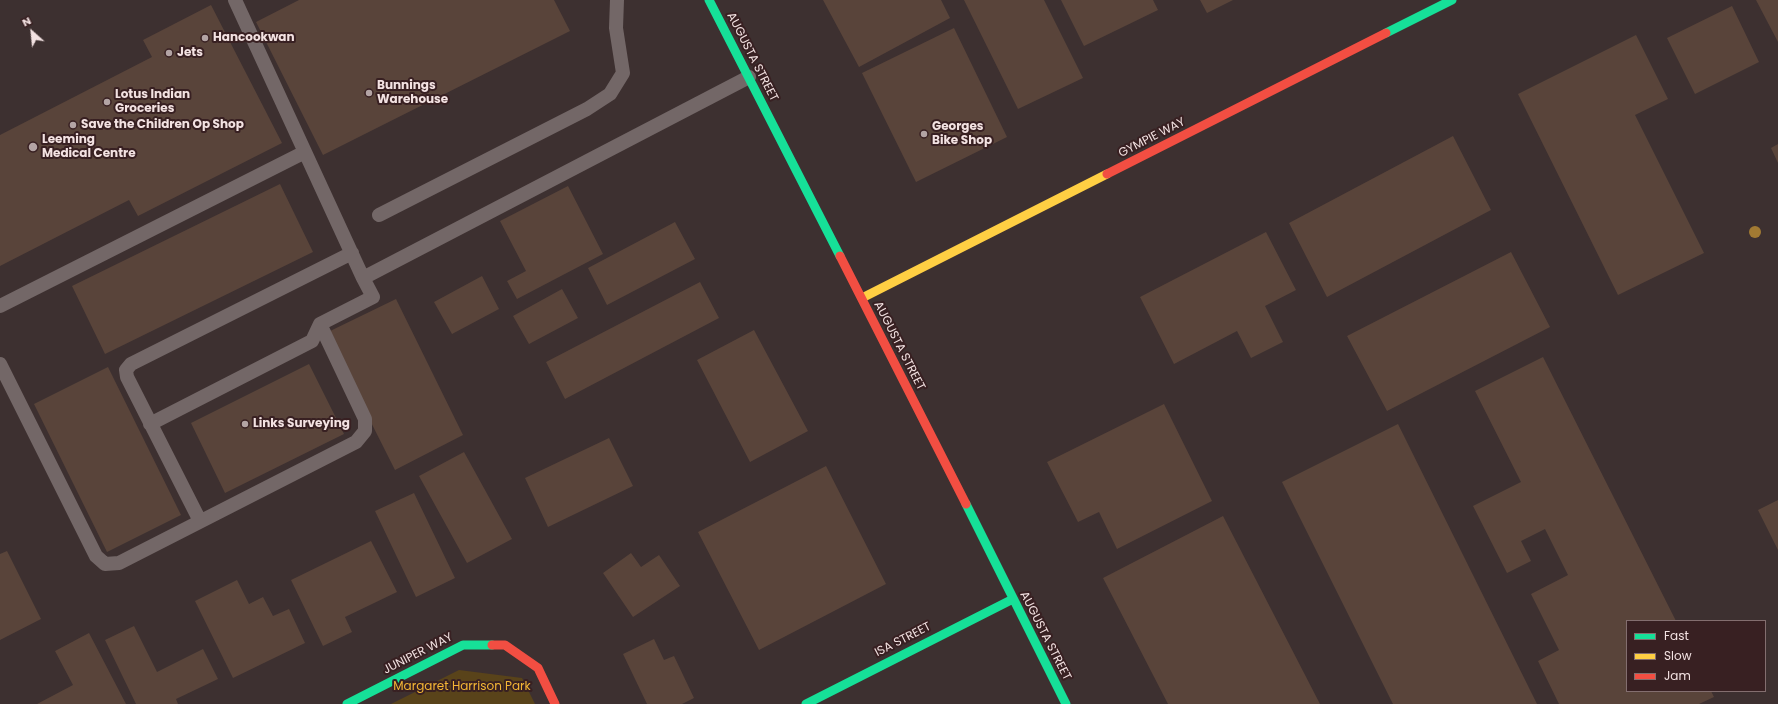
<!DOCTYPE html>
<html>
<head>
<meta charset="utf-8">
<style>
  body { margin:0 }
  #map { position:relative; width:1778px; height:704px; overflow:hidden; background:#3d3030; font-family:Poppins,sans-serif }
  canvas { display:block }
  .legend { position:absolute; left:1626px; top:620px; width:140px; height:72px; box-sizing:border-box; background:#382022; border:1px solid #836e6f; margin:0; padding:5px 7px; list-style:none; font-size:12px; color:#f3e2e2 }
  .legend li { display:flex; align-items:center; gap:8px; height:20px }
  .legend b { width:20px; border:1px solid #836e6f }
  .north { position:absolute; left:12px; top:12px; width:40px; height:40px; -webkit-text-stroke:3px #382022; paint-order:stroke; rotate:333deg; font-size:11px; font-weight:700; line-height:16px; text-align:center; color:#f3e2e2 }
  .north::after { content:''; display:block; margin:auto; width:14px; height:18px; background:#f3e2e2; clip-path:polygon(50% 0,100% 100%,50% 72%,0 100%) }
</style>
</head>
<body>
<div id="map">
<canvas width="1778" height="704"></canvas>
<ul class="legend">
<li><b style="height:5px;background:#16e098"></b>Fast</li>
<li><b style="height:5px;background:#ffcf43"></b>Slow</li>
<li><b style="height:5px;background:#f24e42"></b>Jam</li>
</ul>
<div class="north">N</div>
</div>
<script>
const context = document.querySelector('canvas').getContext('2d');
context.lineJoin = 'round';
function paint(path, color) { context.fillStyle = color; context.fill(path, 'evenodd'); }
const poly = rows => new Path2D(rows.map(r => 'M' + r).join(''));
function trace(path, color, width, dash) { context.strokeStyle = color; context.lineWidth = width; context.lineCap = dash ? 'butt' : 'round'; context.setLineDash(dash || []); context.stroke(path); }
function write(font, color, halo, rows, align = 'center') {
  context.font = font + ' Poppins,sans-serif'; context.lineWidth = 4; context.setLineDash([]); context.textBaseline = 'middle'; context.strokeStyle = halo; context.fillStyle = color; for (const [text, x, y, turn = 0] of rows) {
    context.save(); context.translate(x, y); context.rotate((+turn || 0) * Math.PI / 180); context.textAlign = isNaN(turn) ? turn : align; if (halo) context.strokeText(text, 0, 0); context.fillText(text, 0, 0); context.restore();
  }
}
const green = poly([
  [459,670,522,678,535,704,391,704]
]);
const building = poly([
  [299,0,554,0,570,31,323,155,256,22],
  [823,0,941,0,950,18,859,67],
  [964,0,1044,0,1083,78,1018,109],
  [1061,0,1153,0,1158,10,1084,46],
  [1200,0,1233,0,1207,13],
  [1756,0,1778,0,1778,42],
  [211,5,282,143,138,216,129,200,0,266,0,135,152,57,143,40],
  [1732,6,1759,62,1695,94,1667,38],
  [954,28,1007,137,916,182,862,73],
  [1636,35,1668,99,1635,115,1704,253,1618,295,1518,94],
  [1453,136,1491,210,1327,297,1289,223],
  [1778,144,1778,163,1771,148],
  [280,184,313,252,105,354,72,286],
  [568,186,603,254,517,299,507,281,526,271,500,221],
  [675,222,695,259,607,305,588,268],
  [1266,232,1296,290,1265,306,1283,342,1251,358,1237,331,1174,364,1140,297],
  [1511,252,1550,327,1387,411,1347,336],
  [482,276,499,309,452,334,434,302],
  [700,282,719,318,565,399,546,362],
  [562,289,578,318,529,344,513,316],
  [396,299,463,435,395,470,326,333],
  [754,330,808,431,750,462,697,360],
  [1543,357,1676,621,1627,621,1627,691,1711,691,1714,697,1699,704,1559,704,1538,661,1559,650,1531,594,1568,575,1545,529,1521,541,1531,561,1507,573,1473,506,1521,482,1475,391],
  [309,364,344,434,225,493,191,423],
  [108,367,181,515,107,552,34,404],
  [1164,404,1212,501,1117,549,1099,512,1078,522,1047,462],
  [1398,424,1537,704,1393,704,1282,482],
  [609,438,633,486,548,527,525,478],
  [464,452,512,539,467,563,419,476],
  [826,466,886,584,759,650,698,532],
  [414,493,455,578,416,597,375,511],
  [1778,500,1778,550,1758,510],
  [1223,516,1320,704,1168,704,1103,578],
  [371,541,397,592,345,617,352,632,323,646,291,580],
  [7,551,41,619,0,640,0,554],
  [631,553,641,567,659,555,680,586,633,617,603,573],
  [237,580,249,604,263,597,273,616,289,609,305,643,233,678,195,601],
  [134,626,157,672,203,649,218,679,176,699,178,704,136,704,105,640],
  [89,633,126,704,37,704,73,685,55,651],
  [654,639,664,660,674,656,694,698,682,704,647,704,623,654]
]);
const lane = poly([
  [235,0,363,278,749,77],
  [379,215,587,109,610,94,623,73,616,28,617,0],
  [0,306,305,152],
  [0,364,96,556,105,564,119,563,356,442,365,431,365,419,320,324],
  [150,424,312,341,320,324,373,297,363,278],
  [200,521,127,377,126,370,131,364,352,253]
]);
const fast = poly([
  [709,0,840,256],
  [1386,33,1452,0],
  [966,504,1066,704],
  [347,704,463,645,492,645],
  [806,704,1013,599]
]);
const slow = poly([
  [862,298,1107,174]
]);
const jam = poly([
  [1107,174,1386,33],
  [840,256,966,504],
  [492,645,505,645,538,668,555,704]
]);
const trees = [
  [1755,232]
];
const markers = [
  [205,38,4,"#b3a4a4"],
  [169,53,4,"#b3a4a4"],
  [369,93,4,"#b3a4a4"],
  [107,102,4,"#b3a4a4"],
  [73,125,4,"#b3a4a4"],
  [924,134,4,"#b3a4a4"],
  [33,147,5,"#b3a4a4"],
  [245,424,4,"#b3a4a4"]
];
const poiNames = [
  ["Hancookwan",213,38],
  ["Jets",177,53],
  ["Bunnings",377,86],
  ["Warehouse",377,100],
  ["Lotus Indian",115,95],
  ["Groceries",115,109],
  ["Save the Children Op Shop",81,125],
  ["Georges",932,127],
  ["Bike Shop",932,141],
  ["Leeming",42,140],
  ["Medical Centre",42,154],
  ["Links Surveying",253,424]
];
const streetNames = [
  ["AUGUSTA STREET",752,57,63],
  ["GYMPIE WAY",1152,138,-27],
  ["AUGUSTA STREET",899,346,63],
  ["AUGUSTA STREET",1045,636,63],
  ["ISA STREET",903,640,-27],
  ["JUNIPER WAY",418,654,-27]
];
const parkNames = [
  ["Margaret Harrison Park",462,687]
];
paint(green, '#59431a');
paint(building, '#59443a');
trace(lane, '#736767', 14);
trace(fast, '#16e098', 9);
trace(slow, '#ffcf43', 9);
trace(jam, '#f24e42', 9);
context.fillStyle = '#a27a33';
for (const [x, y] of trees) { context.beginPath(); context.arc(x, y, 6, 0, 2 * Math.PI); context.fill(); }
for (const [x, y, r, color] of markers) { const dot = new Path2D(); dot.arc(x, y, r, 0, 2 * Math.PI); context.fillStyle = color; context.fill(dot); trace(dot, '#382022', 1.5); }
write('bold 12px', '#f3e2e2', '#382022', poiNames, 'left');
write('12px', '#f3e2e2', '#382022', streetNames);
write('12px', '#f4b635', '#382022', parkNames);
</script>
</body>
</html>
